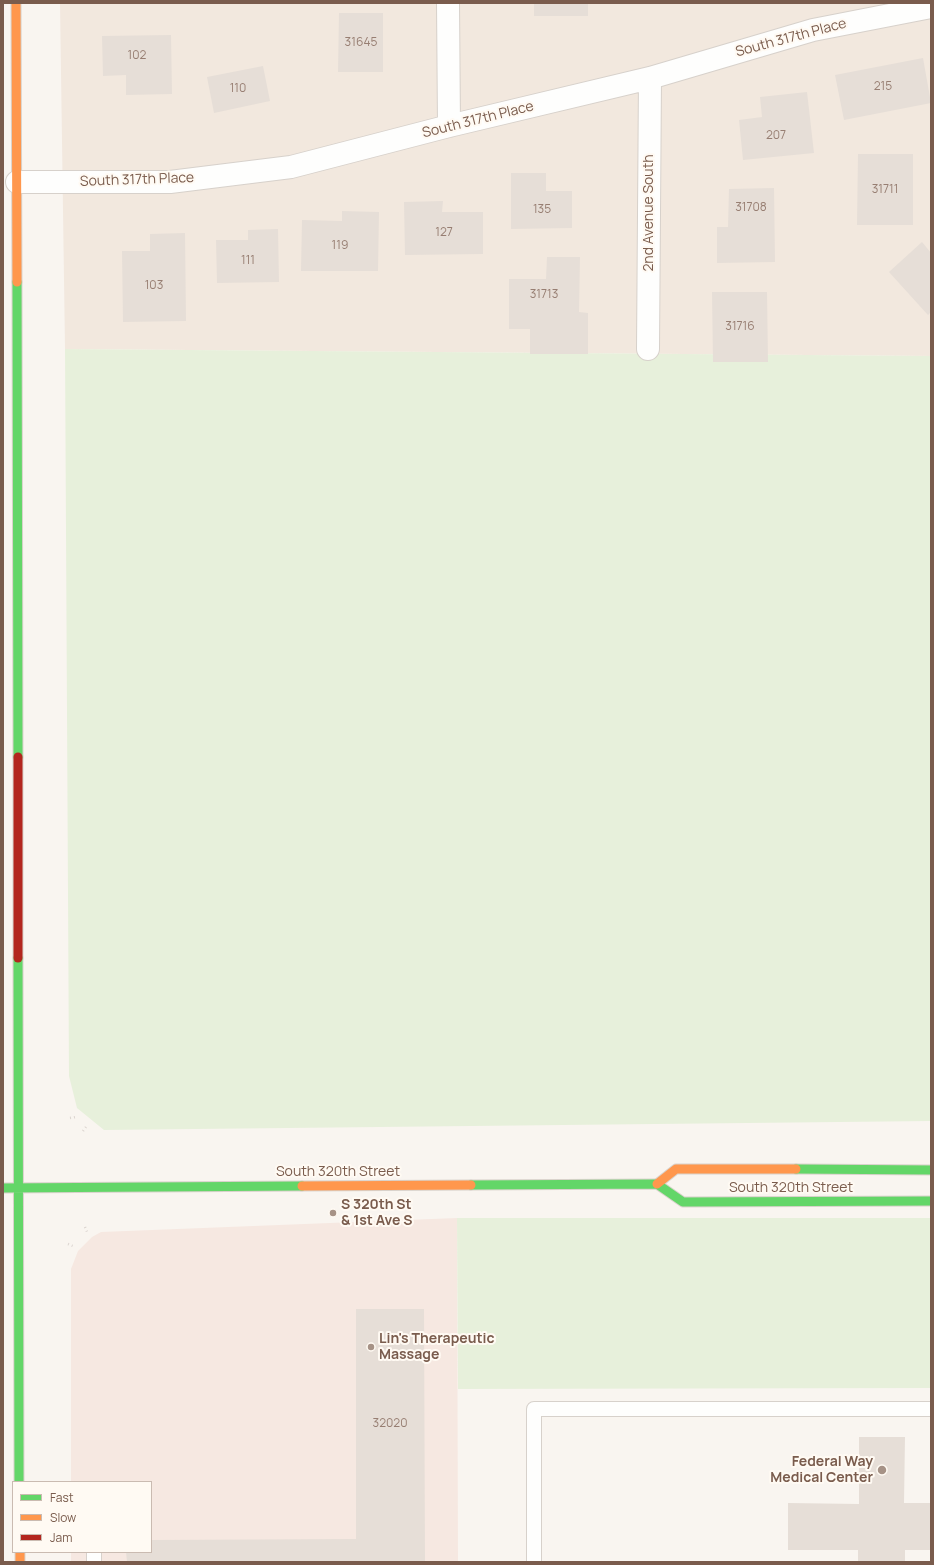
<!DOCTYPE html>
<html>
<head>
<meta charset="utf-8">
<style>
  body { margin:0 }
  #map { position:relative; width:934px; height:1565px; overflow:hidden; background:#f9f5f0; font-family:Manrope,sans-serif }
  canvas { display:block }
  .frame { position:absolute; inset:0; border:4px solid #7a5c4d; pointer-events:none }
  .legend { position:absolute; left:12px; top:1481px; width:140px; height:72px; box-sizing:border-box; background:#fffaf3; border:1px solid #cabbb1; margin:0; padding:5px 7px; list-style:none; font-size:12px; color:#7a5c4d }
  .legend li { display:flex; align-items:center; gap:8px; height:20px }
  .legend b { width:20px; border:1px solid #cabbb1 }
</style>
</head>
<body>
<div id="map">
<canvas width="934" height="1565"></canvas>
<div class="frame"></div>
<ul class="legend">
<li><b style="height:5px;background:#63d668"></b>Fast</li>
<li><b style="height:5px;background:#ff974d"></b>Slow</li>
<li><b style="height:5px;background:#b3261e"></b>Jam</li>
</ul>
</div>
<script>
const context = document.querySelector('canvas').getContext('2d');
context.lineJoin = 'round';
function paint(path, color) { context.fillStyle = color; context.fill(path, 'evenodd'); }
const poly = rows => new Path2D(rows.map(r => 'M' + r).join(''));
function trace(path, color, width, dash) { context.strokeStyle = color; context.lineWidth = width; context.lineCap = dash ? 'butt' : 'round'; context.setLineDash(dash || []); context.stroke(path); }
function write(font, color, halo, rows, align = 'center') {
  context.font = font + ' Manrope,sans-serif'; context.lineWidth = 4; context.setLineDash([]); context.textBaseline = 'middle'; context.strokeStyle = halo; context.fillStyle = color; for (const [text, x, y, turn = 0] of rows) {
    context.save(); context.translate(x, y); context.rotate((+turn || 0) * Math.PI / 180); context.textAlign = isNaN(turn) ? turn : align; if (halo) context.strokeText(text, 0, 0); context.fillText(text, 0, 0); context.restore();
  }
}
const residential = poly([
  [60,3,931,3,931,356,65,349]
]);
const commercial = poly([
  [457,1218,458,1562,71,1562,71,1552,151,1552,151,1482,71,1482,71,1269,78,1251,92,1237,101,1232]
]);
const green = poly([
  [65,349,931,356,931,1121,104,1130,77,1108,69,1076],
  [457,1218,931,1218,931,1388,458,1389]
]);
const building = poly([
  [534,3,588,3,588,16,534,16],
  [339,13,383,13,383,72,338,72],
  [171,35,172,94,126,95,126,75,103,76,102,36],
  [923,58,931,103,844,120,835,75],
  [263,66,270,101,214,113,207,77],
  [807,92,814,153,743,160,739,120,762,117,760,97],
  [858,154,913,154,913,225,857,225],
  [511,173,546,173,546,191,572,191,572,228,511,229],
  [774,188,775,262,717,263,717,227,728,227,729,189],
  [443,201,442,212,483,212,483,254,405,255,404,202],
  [342,211,379,212,378,271,301,271,302,220,342,221],
  [278,229,279,282,217,283,216,240,248,240,248,230],
  [185,233,186,321,123,322,122,251,150,251,150,234],
  [922,242,931,253,931,312,928,315,889,272],
  [547,257,580,257,579,312,588,313,588,354,530,354,530,329,509,329,509,279,546,279],
  [712,292,767,292,768,362,713,362],
  [356,1309,424,1309,425,1562,127,1562,126,1552,151,1552,151,1540,356,1539],
  [859,1437,905,1437,904,1503,931,1503,931,1550,905,1550,905,1562,858,1562,858,1550,788,1550,788,1503,859,1504]
]);
const path = poly([
  [70,1118,76,1117],
  [83,1131,86,1127],
  [85,1227,88,1234],
  [68,1244,75,1247]
]);
const lane = poly([
  [94,1562,94,1552],
  [534,1562,534,1409,931,1409]
]);
const street = poly([
  [448,3,449,126],
  [17,182,170,182,291,167,449,126,650,78,813,30,931,7],
  [648,349,650,78]
]);
const fast = poly([
  [17,282,18,757],
  [18,958,19,1482],
  [796,1169,931,1170],
  [471,1185,657,1184,683,1202,931,1201],
  [3,1188,302,1186]
]);
const slow = poly([
  [16,3,17,282],
  [657,1184,676,1169,796,1169],
  [302,1186,471,1185],
  [20,1552,20,1562]
]);
const jam = poly([
  [18,757,18,958]
]);
const markers = [
  [333,1213,4,"#a69286"],
  [371,1347,4,"#a69286"],
  [882,1470,5,"#a69286"]
];
const numberNames = [
  ["31645",361,43],
  ["102",137,56],
  ["215",883,87],
  ["110",238,89],
  ["207",776,136],
  ["31711",885,190],
  ["31708",751,208],
  ["135",542,210],
  ["127",444,233],
  ["119",340,246],
  ["111",248,261],
  ["103",154,286],
  ["31713",544,295],
  ["31716",740,327],
  ["32020",390,1424]
];
const streetNames = [
  ["South 317th Place",791,38,-15],
  ["South 317th Place",478,120,-14],
  ["South 317th Place",137,180,-2],
  ["2nd Avenue South",649,213,-90],
  ["South 320th Street",338,1172],
  ["South 320th Street",791,1188]
];
const poiNames = [
  ["S 320th St",341,1205],
  ["& 1st Ave S",341,1221],
  ["Lin's Therapeutic",379,1339],
  ["Massage",379,1355],
  ["Federal Way",873,1462,"right"],
  ["Medical Center",873,1478,"right"]
];
paint(residential, '#f2e8de');
paint(commercial, '#f6e8e1');
paint(green, '#e7f0db');
paint(building, '#e6ded7');
trace(lane, '#d7d1cb', 16);
trace(street, '#d7d1cb', 24);
trace(fast, '#d9d2cb', 11);
trace(slow, '#d9d2cb', 11);
trace(jam, '#d9d2cb', 11);
trace(path, '#dcd5d0', 2.5, [1, 3]);
trace(lane, '#fefefd', 14);
trace(street, '#fefefd', 22);
trace(fast, '#63d668', 9);
trace(slow, '#ff974d', 9);
trace(jam, '#b3261e', 9);
for (const [x, y, r, color] of markers) { const dot = new Path2D(); dot.arc(x, y, r, 0, 2 * Math.PI); context.fillStyle = color; context.fill(dot); trace(dot, '#fffaf3', 1.5); }
write('12px', '#977e72', null, numberNames);
write('14px', '#7a5c4d', '#fffaf3', streetNames);
write('bold 14px', '#7a5c4d', '#fffaf3', poiNames, 'left');
</script>
</body>
</html>
